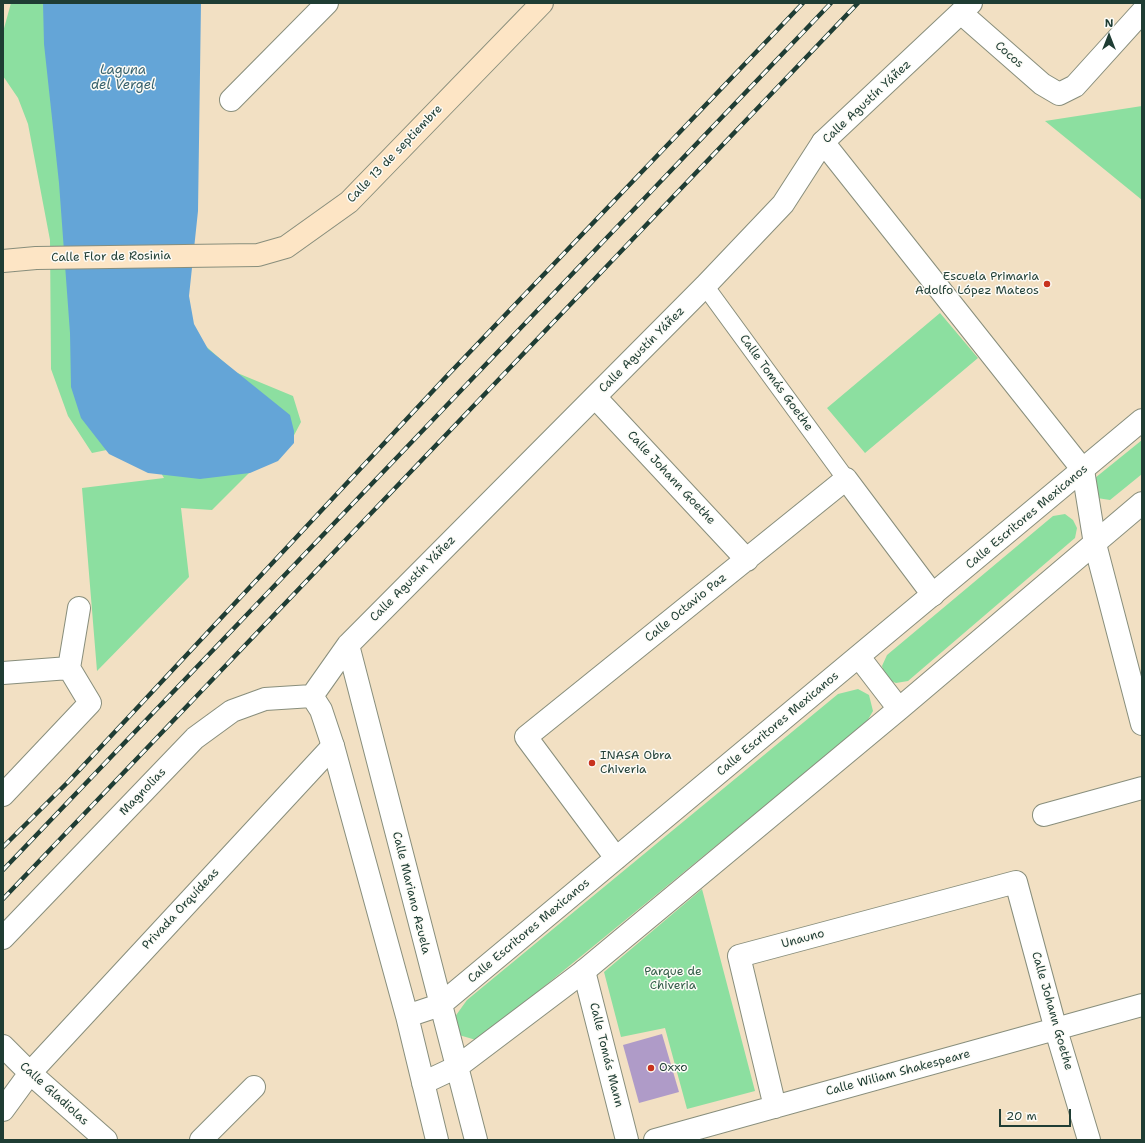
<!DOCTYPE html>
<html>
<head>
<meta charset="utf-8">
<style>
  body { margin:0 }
  #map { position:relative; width:1145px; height:1143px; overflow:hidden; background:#f2e0c3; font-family:"Shantell Sans",sans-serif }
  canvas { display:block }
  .frame { position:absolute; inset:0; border:4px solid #1f3d34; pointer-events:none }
  .north { position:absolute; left:1089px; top:16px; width:40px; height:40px; -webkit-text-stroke:3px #fdfcf7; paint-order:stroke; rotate:0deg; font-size:11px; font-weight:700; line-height:16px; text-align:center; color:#1f3d34 }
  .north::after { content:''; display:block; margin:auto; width:14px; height:18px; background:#1f3d34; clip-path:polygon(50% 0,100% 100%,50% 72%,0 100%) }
  .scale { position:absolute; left:999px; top:1109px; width:72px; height:18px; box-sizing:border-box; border:2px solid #1f3d34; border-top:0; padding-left:5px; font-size:12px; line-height:14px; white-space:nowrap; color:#1f3d34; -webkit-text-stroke:3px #fdfcf7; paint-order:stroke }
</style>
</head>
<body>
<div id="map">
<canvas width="1145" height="1143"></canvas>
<div class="frame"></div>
<div class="north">N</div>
<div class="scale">20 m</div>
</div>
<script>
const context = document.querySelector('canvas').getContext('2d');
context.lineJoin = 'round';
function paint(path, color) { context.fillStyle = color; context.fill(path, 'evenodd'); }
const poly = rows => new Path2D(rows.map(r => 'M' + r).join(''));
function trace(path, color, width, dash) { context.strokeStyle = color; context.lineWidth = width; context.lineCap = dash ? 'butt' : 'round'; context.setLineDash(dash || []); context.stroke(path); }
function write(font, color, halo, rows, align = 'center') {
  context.font = font + ' "Shantell Sans",sans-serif'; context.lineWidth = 3; context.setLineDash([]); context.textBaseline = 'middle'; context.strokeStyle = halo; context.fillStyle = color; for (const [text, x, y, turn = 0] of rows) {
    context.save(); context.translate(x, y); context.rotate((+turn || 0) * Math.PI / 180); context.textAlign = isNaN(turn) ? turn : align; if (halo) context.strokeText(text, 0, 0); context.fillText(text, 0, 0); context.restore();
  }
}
const green = poly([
  [11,3,176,3,165,261,200,341,235,372,293,396,301,422,291,441,270,452,212,510,181,508,189,577,97,671,82,488,164,478,157,466,126,446,92,453,68,416,51,369,50,240,28,124,18,98,3,76,3,32],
  [1142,106,1142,200,1045,121],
  [940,313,978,358,865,453,827,408],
  [1142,440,1142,474,1110,500,1097,498,1095,478],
  [1065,514,1073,520,1077,528,1075,538,908,681,896,683,886,679,882,666,887,655,1053,516],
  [858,689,869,695,873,711,866,723,491,1030,476,1040,459,1035,454,1018,467,1000,838,694],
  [702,889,755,1091,687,1109,665,1028,621,1037,604,972]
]);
const water = poly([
  [43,3,201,3,198,211,189,296,194,324,208,349,290,415,294,431,294,443,278,461,250,473,200,479,148,473,109,454,81,418,71,387,70,333,59,183,44,44]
]);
const building = poly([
  [662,1034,679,1092,639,1103,623,1045]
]);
const pedestrian = poly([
  [705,286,846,479]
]);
const minor = poly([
  [961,13,1042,84,1059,94,1075,86,1142,12],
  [231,100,327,3],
  [823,142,1083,470,1095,544,1142,724],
  [595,397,747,560],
  [69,668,79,608],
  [3,673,69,668],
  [3,795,90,703,69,668],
  [1044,815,1142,788],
  [616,858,526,737,846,479,933,595],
  [584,971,627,1140],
  [3,1046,30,1073,106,1140],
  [775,1107,739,956,1016,882,1056,1030,1089,1140],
  [3,1110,30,1073,333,746],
  [201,1140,254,1087],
  [655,1140,1142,1005]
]);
const tertiary = poly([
  [348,645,476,1140],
  [859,657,899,709],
  [312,696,348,645,705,286,783,204,823,142,971,3],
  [312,696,321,710,333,746,407,1016,437,1140],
  [3,938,195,738,232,711,265,699,312,696],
  [407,1016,440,1005,1142,420],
  [423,1083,457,1067,584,971,899,709,1142,503]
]);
const secondary = poly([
  [3,261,36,258,258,255,286,247,349,202,542,3]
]);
const rail = poly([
  [3,847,69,781,445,378,803,3],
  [3,870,831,3],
  [3,899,858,3]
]);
const markers = [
  [1047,284,4,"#c8321e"],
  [592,763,4,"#c8321e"],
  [651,1068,4,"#c8321e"]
];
const streetNames = [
  ["Cocos",1009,55,41],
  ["Calle Agustín Yáñez",867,102,-43],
  ["Calle 13 de septiembre",395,154,-46],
  ["Calle Flor de Rosinia",111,257,-1],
  ["Calle Agustín Yáñez",642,350,-45],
  ["Calle Tomás Goethe",776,383,54],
  ["Calle Johann Goethe",671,478,47],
  ["Calle Escritores Mexicanos",1027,517,-40],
  ["Calle Agustín Yáñez",413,579,-45],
  ["Calle Octavio Paz",686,608,-39],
  ["Calle Escritores Mexicanos",778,724,-40],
  ["Magnolias",143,792,-46],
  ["Calle Mariano Azuela",411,893,76],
  ["Privada Orquídeas",181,909,-47],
  ["Calle Escritores Mexicanos",529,931,-40],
  ["Unauno",803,939,-15],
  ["Calle Johann Goethe",1052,1011,74],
  ["Calle Tomás Mann",606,1055,76],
  ["Calle Wiliam Shakespeare",898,1073,-15],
  ["Calle Gladiolas",54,1094,42]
];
const poiNames = [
  ["Escuela Primaria",1039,277,"right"],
  ["Adolfo López Mateos",1039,291,"right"],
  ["INASA Obra",600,756],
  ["Chiveria",600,770],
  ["Oxxo",659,1068]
];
const parkNames = [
  ["Parque de",673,972],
  ["Chiveria",673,986]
];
const waterNames = [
  ["Laguna",123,71],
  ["del Vergel",123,86]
];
paint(green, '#8cdfa0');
paint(water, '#64a5d7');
paint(building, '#af9bc8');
trace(pedestrian, '#888e7c', 19);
trace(minor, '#888e7c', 24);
trace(tertiary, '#888e7c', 24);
trace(secondary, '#888e7c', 24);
trace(pedestrian, '#fff', 17);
trace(minor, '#fff', 22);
trace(tertiary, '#fff', 22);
trace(secondary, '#fde5c5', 22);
trace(rail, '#1f3d34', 4.5);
trace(rail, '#fdfcf7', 3, [9]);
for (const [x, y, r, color] of markers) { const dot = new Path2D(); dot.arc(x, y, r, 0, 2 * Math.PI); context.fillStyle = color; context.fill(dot); trace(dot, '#fdfcf7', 1.5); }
write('12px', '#1f3d34', '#fdfcf7', streetNames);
write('12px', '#1f3d34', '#fdfcf7', poiNames, 'left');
write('12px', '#355d4a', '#fdfcf7', parkNames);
write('italic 13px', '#37616d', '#fdfcf7', waterNames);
</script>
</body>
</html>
